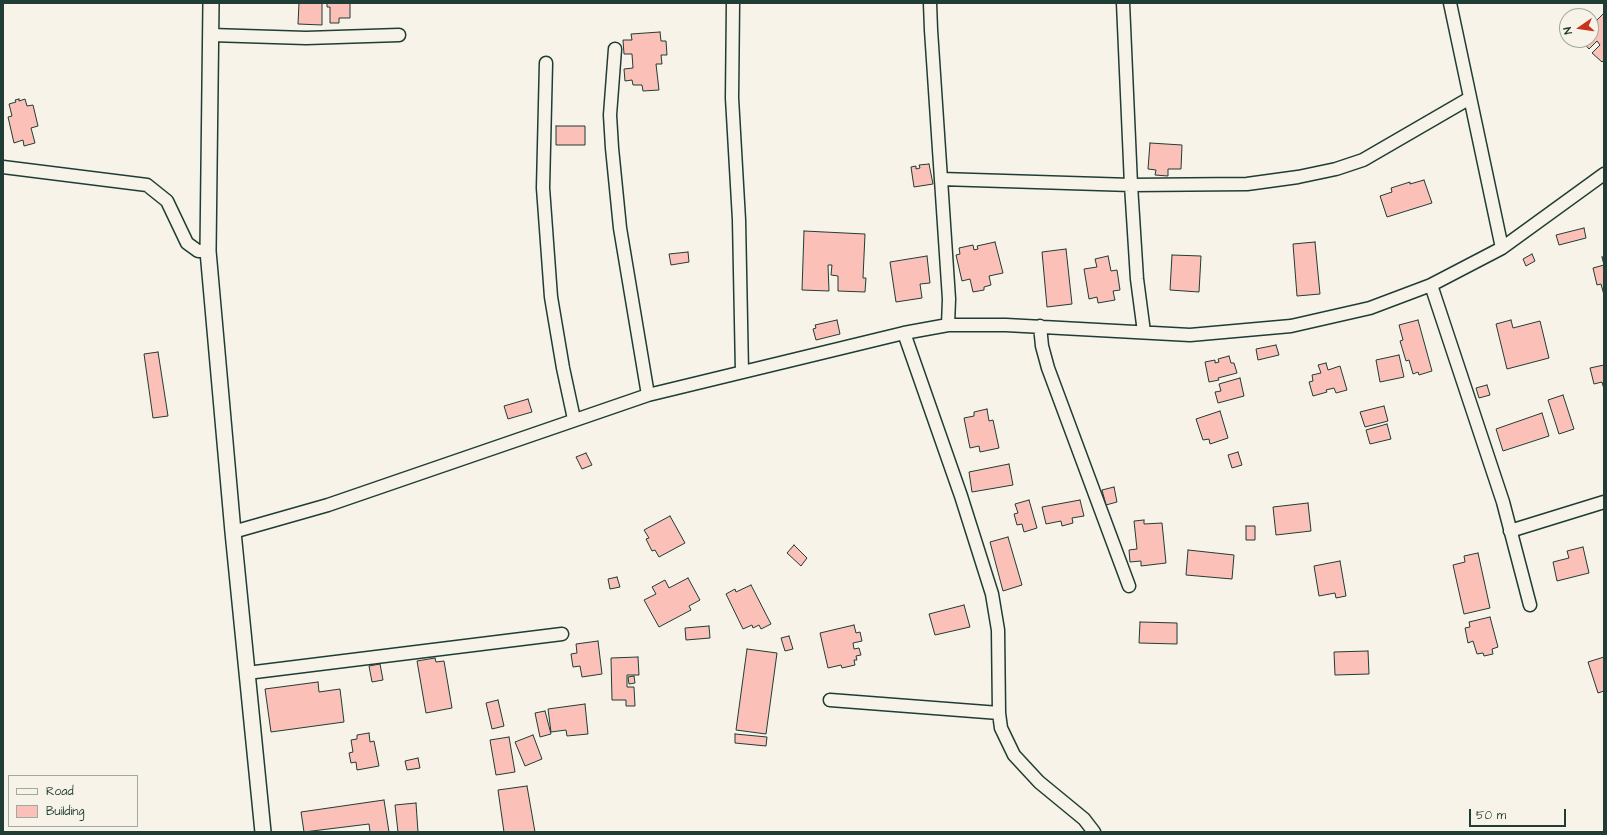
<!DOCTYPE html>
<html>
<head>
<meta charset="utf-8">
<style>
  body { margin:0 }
  #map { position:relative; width:1607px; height:835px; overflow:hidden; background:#f7f3e8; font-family:"Architects Daughter",sans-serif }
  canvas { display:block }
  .frame { position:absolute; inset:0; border:4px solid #1f3d34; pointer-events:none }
  .legend { position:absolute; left:8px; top:775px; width:130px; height:52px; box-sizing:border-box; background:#f7f3e8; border:1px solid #a1aaa0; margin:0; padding:5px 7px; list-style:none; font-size:12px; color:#1f3d34 }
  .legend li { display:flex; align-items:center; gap:8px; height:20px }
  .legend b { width:20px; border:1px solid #a1aaa0 }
  .north { position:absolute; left:1559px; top:8px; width:40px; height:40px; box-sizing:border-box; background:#f7f3e8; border:1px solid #a1aaa0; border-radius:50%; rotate:257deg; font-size:11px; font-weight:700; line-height:16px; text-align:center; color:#1f3d34 }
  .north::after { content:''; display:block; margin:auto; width:14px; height:18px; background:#c8321e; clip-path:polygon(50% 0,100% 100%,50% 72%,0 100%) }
  .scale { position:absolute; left:1469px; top:809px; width:97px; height:18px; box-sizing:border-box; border:2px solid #1f3d34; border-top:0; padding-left:5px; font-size:12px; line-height:14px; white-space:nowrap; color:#1f3d34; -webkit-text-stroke:3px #f7f3e8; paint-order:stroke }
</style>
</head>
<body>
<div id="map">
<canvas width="1607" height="835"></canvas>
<div class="frame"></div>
<ul class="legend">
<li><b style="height:5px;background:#f7f3e8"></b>Road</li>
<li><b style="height:11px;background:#fbc0b8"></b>Building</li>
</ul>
<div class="north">N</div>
<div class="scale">50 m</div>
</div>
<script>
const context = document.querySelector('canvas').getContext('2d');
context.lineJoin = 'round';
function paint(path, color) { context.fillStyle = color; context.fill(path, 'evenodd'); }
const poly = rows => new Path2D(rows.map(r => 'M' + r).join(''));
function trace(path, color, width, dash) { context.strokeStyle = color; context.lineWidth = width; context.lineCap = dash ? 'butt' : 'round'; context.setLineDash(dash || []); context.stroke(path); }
const building = poly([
  [299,3,322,3,322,25,298,24,299,3],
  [327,3,350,3,350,18,339,18,339,23,330,23,330,7,327,7,327,3],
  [1604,13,1604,60,1602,62,1592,53,1600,45,1597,41,1589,49,1581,40,1591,40,1591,26,1604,13],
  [660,32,661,41,666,41,667,55,661,55,662,64,656,64,659,90,643,91,642,85,633,85,632,80,625,81,624,69,633,68,632,54,624,54,623,40,632,40,631,34,660,32],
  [19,99,19,101,25,99,27,106,33,105,38,126,31,128,35,143,24,146,23,140,14,143,8,117,12,116,9,104,16,102,15,100,19,99],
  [556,126,585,126,585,145,556,145,556,126],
  [1150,143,1182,145,1181,169,1168,169,1168,176,1155,175,1156,170,1148,169,1150,143],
  [929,164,933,184,914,187,911,167,916,166,916,169,920,168,919,165,929,164],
  [1424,180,1432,203,1387,217,1380,196,1392,192,1391,188,1410,182,1410,184,1424,180],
  [1584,228,1586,238,1559,245,1556,235,1584,228],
  [804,231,865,234,863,278,866,278,865,292,838,291,838,276,831,275,832,265,828,265,829,291,802,290,804,231],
  [995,242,1003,273,989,276,991,285,984,287,984,290,973,292,970,279,962,281,956,255,960,254,959,248,973,245,974,250,978,249,977,246,995,242],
  [1315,242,1320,294,1297,296,1293,244,1315,242],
  [1066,249,1072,304,1047,307,1042,252,1066,249],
  [688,252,689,262,671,265,669,254,688,252],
  [1532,254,1535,261,1526,266,1523,259,1532,254],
  [1172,255,1201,256,1199,292,1170,290,1172,255],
  [927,256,930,283,920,284,922,298,896,302,890,262,927,256],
  [1108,256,1111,271,1117,270,1120,290,1113,291,1115,300,1098,303,1097,297,1089,299,1084,269,1097,267,1095,259,1108,256],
  [1602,257,1604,257,1604,295,1601,284,1597,285,1593,268,1604,265,1602,257],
  [837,320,840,334,816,340,813,329,816,328,815,325,837,320],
  [1418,320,1432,371,1419,375,1418,372,1413,374,1409,360,1406,361,1400,341,1403,340,1399,325,1418,320],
  [1511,320,1513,328,1540,321,1549,358,1507,369,1496,324,1511,320],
  [1276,345,1279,355,1258,360,1256,349,1276,345],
  [158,352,168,416,153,418,144,354,158,352],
  [1399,355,1404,377,1380,382,1376,360,1399,355],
  [1229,356,1231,363,1234,363,1237,373,1218,378,1219,380,1209,382,1205,362,1215,360,1215,363,1219,362,1218,359,1229,356],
  [1326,363,1328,370,1340,366,1347,390,1336,393,1334,388,1326,390,1327,392,1313,396,1309,382,1313,381,1312,375,1321,373,1318,365,1326,363],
  [1604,365,1604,389,1602,382,1594,384,1590,368,1604,365],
  [1240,378,1244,396,1218,403,1215,392,1221,391,1219,384,1240,378],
  [1487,385,1490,395,1479,398,1476,388,1487,385],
  [1563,395,1574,429,1559,434,1548,400,1563,395],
  [528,399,532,412,508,419,504,406,528,399],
  [1384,406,1388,421,1365,427,1360,412,1384,406],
  [987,409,989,421,993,420,999,448,980,452,979,446,970,448,964,418,974,416,974,412,987,409],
  [1220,411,1228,438,1210,444,1209,439,1203,440,1196,419,1220,411],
  [1542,413,1549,436,1503,451,1496,429,1542,413],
  [1387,424,1391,439,1370,444,1366,430,1387,424],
  [1238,452,1242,465,1232,468,1228,455,1238,452],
  [586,453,592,465,582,469,576,457,586,453],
  [1009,464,1013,485,972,492,969,472,1009,464],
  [1114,487,1117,502,1106,505,1102,490,1114,487],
  [1029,500,1037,528,1024,532,1022,524,1017,525,1014,514,1018,513,1015,504,1029,500],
  [1080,500,1084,516,1072,518,1073,523,1062,526,1061,521,1046,524,1042,507,1080,500],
  [1308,503,1311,531,1276,535,1273,507,1308,503],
  [670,516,685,543,659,557,655,550,652,551,646,539,649,538,644,530,670,516],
  [1144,520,1144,524,1162,523,1166,563,1141,566,1141,561,1130,562,1129,550,1137,549,1134,521,1144,520],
  [1246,526,1255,526,1255,540,1246,540,1246,526],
  [1008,537,1022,585,1003,591,990,542,1008,537],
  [794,545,807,558,801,566,787,553,794,545],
  [1583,547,1589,573,1557,581,1553,562,1569,558,1567,551,1583,547],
  [1188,550,1234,555,1232,579,1186,575,1188,550],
  [1478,553,1490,608,1464,614,1453,565,1465,562,1464,556,1478,553],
  [1340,561,1346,596,1336,598,1335,593,1319,596,1314,566,1340,561],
  [617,577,620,587,610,589,608,579,617,577],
  [688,578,700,600,689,606,691,610,659,627,644,600,656,594,652,587,665,580,669,588,688,578],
  [751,585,771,624,761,629,759,625,753,628,752,625,743,629,726,594,735,589,736,592,751,585],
  [964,605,970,627,935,635,929,614,964,605],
  [1490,617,1498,647,1492,649,1493,654,1484,656,1483,653,1477,654,1473,641,1468,643,1465,628,1470,627,1469,622,1490,617],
  [1140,622,1177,623,1177,644,1139,643,1140,622],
  [854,625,856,633,860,632,862,641,853,643,854,649,859,648,861,655,856,656,857,660,854,660,855,665,842,668,841,665,828,668,820,633,854,625],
  [709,626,710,638,686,640,685,628,709,626],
  [789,636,793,649,785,651,781,638,789,636],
  [598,641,602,674,582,677,580,666,573,667,571,654,577,653,576,644,598,641],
  [747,649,777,653,766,734,736,730,747,649],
  [1368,651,1369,674,1335,675,1334,652,1368,651],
  [638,657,639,675,627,675,627,687,634,687,635,706,626,706,626,700,612,700,611,658,638,657],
  [1604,657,1604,691,1598,693,1588,662,1604,657],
  [435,658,436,662,444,661,452,708,426,713,417,661,435,658],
  [380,664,383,680,372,682,369,666,380,664],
  [634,676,635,683,629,684,628,677,634,676],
  [318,682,319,692,340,689,344,722,271,732,265,689,318,682],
  [498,700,504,726,492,729,486,703,498,700],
  [585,704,588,734,567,736,566,730,551,732,548,709,585,704],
  [545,711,551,734,540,737,535,713,545,711],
  [369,733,370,742,374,741,379,766,357,770,356,762,351,763,349,753,353,752,351,740,357,739,357,735,369,733],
  [735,734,767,737,766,746,735,743,735,734],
  [533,735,542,759,525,766,515,742,533,735],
  [509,737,515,772,496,775,490,740,509,737],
  [418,758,420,768,407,770,405,761,418,758],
  [527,786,535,832,504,832,498,790,527,786],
  [384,800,389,832,370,832,369,824,304,832,301,812,384,800],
  [416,803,418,832,398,832,395,805,416,803]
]);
const minor = poly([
  [733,3,732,98,739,220,742,372],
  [930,3,931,30,949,299,948,325],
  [1123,3,1131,185,1137,279,1144,332],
  [1450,3,1502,248],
  [211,35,306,38,399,35],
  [615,49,610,115,612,148,620,228,648,395],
  [546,63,543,188,551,297,563,368,574,419],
  [3,167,147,185,167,201,187,243,198,251,208,251],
  [941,179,1131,185,1247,184,1298,177,1336,169,1363,160,1470,98],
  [1431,285,1503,502,1530,605],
  [1040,326,1042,346,1048,368,1129,586],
  [904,333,961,496,992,594,998,630,999,713,1001,728,1014,755,1039,782,1084,819,1094,832],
  [1510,531,1604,502],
  [233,532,328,505,648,395,904,333,948,325,1006,325,1190,335,1291,326,1370,308,1431,285,1502,248,1604,174],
  [247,673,562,634],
  [830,700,999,713]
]);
const tertiary = poly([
  [211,3,208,251,233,532,263,832]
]);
paint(building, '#fbc0b8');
trace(building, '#1f3d34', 1);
trace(minor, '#1f3d34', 15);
trace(tertiary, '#1f3d34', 18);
trace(minor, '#f7f3e8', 12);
trace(tertiary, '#f7f3e8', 15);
</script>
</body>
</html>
